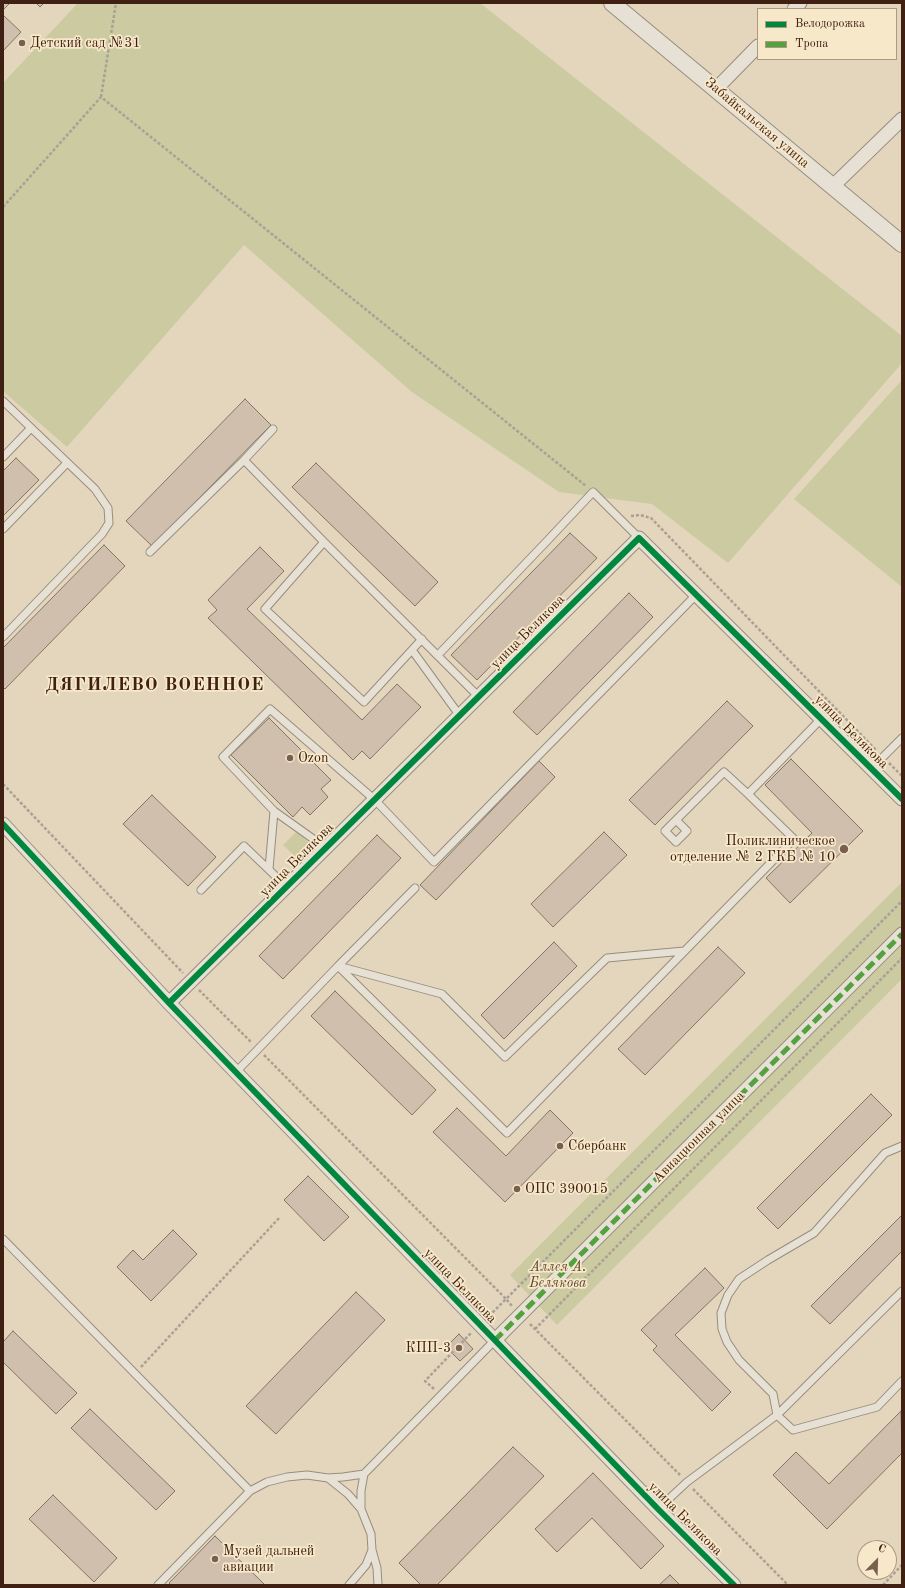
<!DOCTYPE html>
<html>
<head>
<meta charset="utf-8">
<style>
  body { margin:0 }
  #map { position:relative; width:905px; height:1588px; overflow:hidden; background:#e3d6bc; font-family:"Old Standard TT",serif }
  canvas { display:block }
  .frame { position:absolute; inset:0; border:4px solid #402012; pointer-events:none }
  .legend { position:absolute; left:757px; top:8px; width:140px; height:52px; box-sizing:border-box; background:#f7e8ca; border:1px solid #ae9880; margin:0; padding:5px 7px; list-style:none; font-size:12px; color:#402012 }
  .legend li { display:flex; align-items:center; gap:8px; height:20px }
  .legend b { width:20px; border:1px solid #ae9880 }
  .north { position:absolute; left:857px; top:1540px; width:40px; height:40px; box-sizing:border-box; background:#f7e8ca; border:1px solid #ae9880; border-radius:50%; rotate:23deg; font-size:11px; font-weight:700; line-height:16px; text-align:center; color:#402012 }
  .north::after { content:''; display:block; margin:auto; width:14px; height:18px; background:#79604e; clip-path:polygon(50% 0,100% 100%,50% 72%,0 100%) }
</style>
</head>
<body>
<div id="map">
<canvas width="905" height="1588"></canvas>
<div class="frame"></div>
<ul class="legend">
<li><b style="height:5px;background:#00873e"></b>Велодорожка</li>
<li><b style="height:5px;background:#54a23f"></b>Тропа</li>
</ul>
<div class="north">С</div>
</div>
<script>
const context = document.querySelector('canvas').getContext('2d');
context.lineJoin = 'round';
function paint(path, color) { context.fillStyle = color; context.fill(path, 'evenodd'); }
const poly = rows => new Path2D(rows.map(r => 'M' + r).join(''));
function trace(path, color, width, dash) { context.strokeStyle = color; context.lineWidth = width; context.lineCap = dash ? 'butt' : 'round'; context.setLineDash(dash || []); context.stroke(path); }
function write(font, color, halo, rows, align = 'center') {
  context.font = font + ' "Old Standard TT",serif'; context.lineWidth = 3.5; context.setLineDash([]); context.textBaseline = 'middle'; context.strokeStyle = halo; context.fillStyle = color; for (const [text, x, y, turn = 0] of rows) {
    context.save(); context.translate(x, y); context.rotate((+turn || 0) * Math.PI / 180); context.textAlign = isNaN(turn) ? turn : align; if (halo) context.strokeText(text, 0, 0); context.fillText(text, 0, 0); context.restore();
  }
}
const green = poly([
  [78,3,480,3,902,336,902,363,728,563,652,504,559,492,412,392,244,245,67,447,3,391,3,83],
  [902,380,902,587,794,499],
  [297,831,311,845,298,859,283,845],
  [902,882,902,979,557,1325,510,1275]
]);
const building = poly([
  [3,3,10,3,3,10,3,3],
  [36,3,44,3,40,7,36,3],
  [3,15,21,32,3,51,3,15],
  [245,399,271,425,152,546,126,521,245,399],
  [16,458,39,480,3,516,3,471,16,458],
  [316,463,438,582,415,606,292,487,316,463],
  [570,533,597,558,477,680,451,655,570,533],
  [104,545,125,566,5,689,3,687,3,648,104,545],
  [260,547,284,571,247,609,362,720,397,684,421,707,370,759,362,751,353,760,208,618,217,610,208,600,260,547],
  [629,593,653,617,537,735,513,712,629,593],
  [727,701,753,726,655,825,629,800,727,701],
  [269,718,331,780,321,789,328,797,310,815,302,807,293,817,231,755,269,718],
  [791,759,863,831,790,903,766,878,812,833,765,785,791,759],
  [539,761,555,777,436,900,420,885,539,761],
  [152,795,216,857,188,886,123,824,152,795],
  [604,832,627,855,553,927,531,904,604,832],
  [377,835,401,858,283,979,259,956,377,835],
  [554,942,577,966,504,1039,481,1015,554,942],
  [718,947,745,973,645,1075,618,1049,718,947],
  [335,991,436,1090,412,1115,311,1016,335,991],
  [871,1094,892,1115,778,1229,757,1208,871,1094],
  [457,1108,506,1156,550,1110,573,1133,505,1202,433,1132,457,1108],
  [308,1176,349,1217,324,1241,284,1200,308,1176],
  [902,1215,902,1251,830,1324,811,1306,902,1215],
  [173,1230,197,1254,151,1301,117,1267,133,1250,143,1260,173,1230],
  [705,1268,724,1288,675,1335,731,1392,712,1411,653,1350,657,1346,641,1330,705,1268],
  [356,1292,385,1320,276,1434,246,1406,356,1292],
  [13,1331,77,1393,56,1414,3,1362,3,1342,13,1331],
  [459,1334,473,1349,460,1361,446,1347,459,1334],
  [90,1409,175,1491,156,1510,71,1428,90,1409],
  [901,1411,902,1453,827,1529,773,1475,796,1452,829,1484,901,1411],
  [513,1447,544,1476,437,1585,421,1585,399,1563,513,1447],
  [593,1473,664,1546,641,1569,592,1518,557,1552,535,1529,593,1473],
  [53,1495,117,1558,94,1582,29,1519,53,1495],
  [215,1536,265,1585,171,1585,169,1583,215,1536],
  [670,1575,680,1585,659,1585,670,1575]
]);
const path = poly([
  [101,97,116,3],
  [3,207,101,97,586,486],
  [631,516,640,515,651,518,876,750],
  [889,763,902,776],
  [3,784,183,973],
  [199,990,252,1043],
  [264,1055,506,1299,902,901],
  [489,1316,506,1299,512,1306],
  [530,1324,680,1475],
  [535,1329,902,958],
  [141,1367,280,1217],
  [434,1389,425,1381,471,1333],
  [693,1489,788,1585],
  [883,1585,902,1565]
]);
const service = poly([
  [3,401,95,489,108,508,109,523,102,534,3,637],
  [3,457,31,428],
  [244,460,324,542,479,697],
  [3,529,67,463],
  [324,542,265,609,364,702,422,639],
  [150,552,244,460,273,429],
  [412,650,460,716],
  [438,655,547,541,593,492,639,538],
  [871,769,902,738],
  [676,820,687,831,676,842,665,831,724,772,748,794],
  [326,848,274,811,223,757,270,709,375,800,434,862,696,595],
  [269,869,274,811],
  [415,888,338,966,442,994,505,1057,607,958,684,951],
  [201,890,244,846,287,887],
  [236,1072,338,966,507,1133,794,839,748,794,821,719],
  [902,1146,885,1153,814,1233,768,1260,739,1279,728,1295,721,1313,722,1329,727,1342,739,1360,773,1394,777,1415,793,1430,877,1407,902,1381],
  [3,1239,250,1491],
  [364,1474,495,1340],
  [328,1478,348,1494,361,1509,371,1534,372,1550,366,1565,349,1585],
  [658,1509,687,1482,777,1415,902,1291],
  [372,1550,377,1568,378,1585],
  [158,1585,250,1491,267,1482,287,1477,307,1475,328,1478,343,1477,364,1474,361,1491,361,1509]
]);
const minor = poly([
  [794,9,800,3],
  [716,89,758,46],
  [833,186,902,119],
  [3,824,169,1003,658,1509,734,1585],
  [169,1003,639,538,902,799],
  [495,1340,902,934]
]);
const tertiary = poly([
  [612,3,902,244]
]);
const quiet = poly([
  [495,1340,902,934]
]);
const cycleway = poly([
  [3,824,169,1003,658,1509,734,1585],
  [169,1003,639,538,902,799]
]);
const markers = [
  [22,43,4,"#79604e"],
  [290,758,4,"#79604e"],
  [844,849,5,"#79604e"],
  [560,1146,4,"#79604e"],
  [517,1189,4,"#79604e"],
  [459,1348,4,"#79604e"],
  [215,1559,4,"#79604e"]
];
const poiNames = [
  ["Детский сад №31",30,43],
  ["Ozon",298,758],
  ["Поликлиническое",835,841,"right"],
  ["отделение № 2 ГКБ № 10",835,857,"right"],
  ["Сбербанк",568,1146],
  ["ОПС 390015",525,1189],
  ["КПП-3",451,1348,"right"],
  ["Музей дальней",223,1551],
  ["авиации",223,1567]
];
const streetNames = [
  ["Забайкальская улица",757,123,40],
  ["улица Белякова",528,632,-45],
  ["улица Белякова",851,732,45],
  ["улица Белякова",297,860,-45],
  ["Авиационная улица",699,1137,-45],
  ["улица Белякова",460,1286,46],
  ["улица Белякова",685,1519,45]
];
const parkNames = [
  ["Аллея А.",558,1267],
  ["Белякова",558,1283]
];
const districtNames = [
  ["ДЯГИЛЕВО ВОЕННОЕ",155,685]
];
paint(green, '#cbcaa1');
paint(building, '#d0bfad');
trace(building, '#817567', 1);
trace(service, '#988d7d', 9);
trace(minor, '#988d7d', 15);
trace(tertiary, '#988d7d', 18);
trace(path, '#a9a096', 2.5, [3, 2]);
trace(service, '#e7e1d5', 7);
trace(minor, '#e7e1d5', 13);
trace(tertiary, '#e7e1d5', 16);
trace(quiet, '#54a23f', 5, [10, 5]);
trace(cycleway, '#00873e', 6);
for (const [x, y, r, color] of markers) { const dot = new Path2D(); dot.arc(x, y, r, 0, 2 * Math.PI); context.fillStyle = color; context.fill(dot); trace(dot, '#f7e8ca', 1.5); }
write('14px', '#402012', '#f7e8ca', poiNames, 'left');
write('14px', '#402012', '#f7e8ca', streetNames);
write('italic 14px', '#5e4830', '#f7e8ca', parkNames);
context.letterSpacing = '1px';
write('bold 18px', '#402012', '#f7e8ca', districtNames);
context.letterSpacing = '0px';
</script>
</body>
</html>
